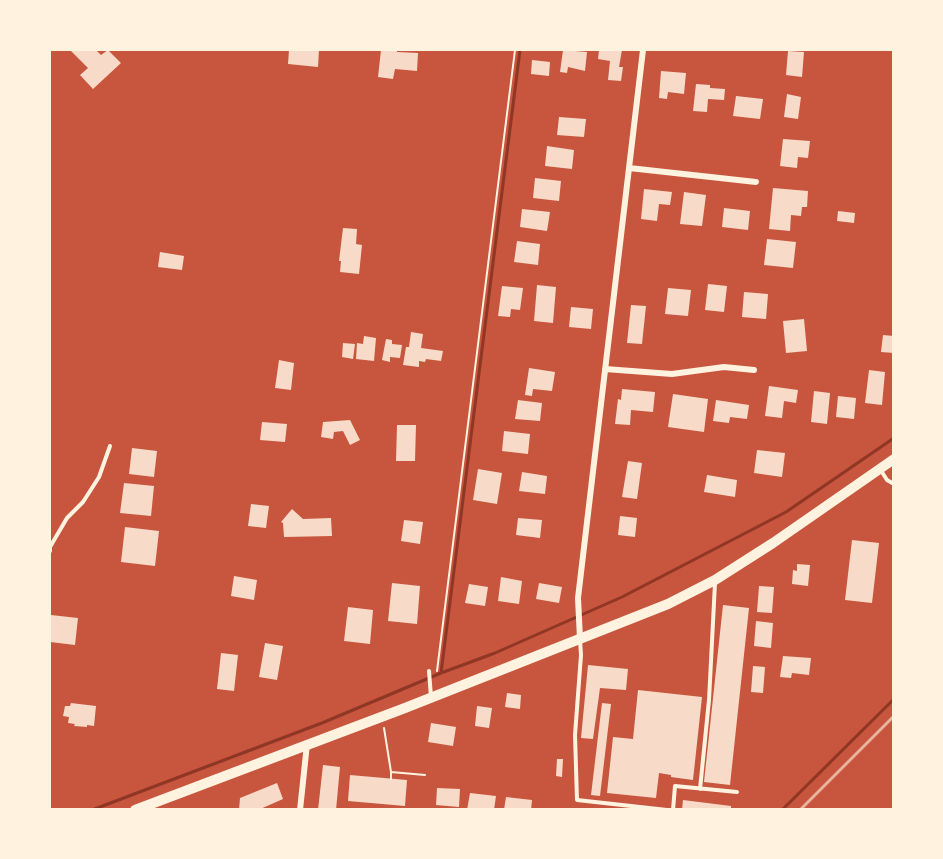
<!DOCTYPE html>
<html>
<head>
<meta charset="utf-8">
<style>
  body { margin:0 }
  #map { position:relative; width:943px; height:859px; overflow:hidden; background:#c8553d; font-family:"Zilla Slab",serif }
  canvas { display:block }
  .frame { position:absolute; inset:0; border:51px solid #fff3e0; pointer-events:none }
</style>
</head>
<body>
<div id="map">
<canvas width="943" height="859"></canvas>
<div class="frame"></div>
</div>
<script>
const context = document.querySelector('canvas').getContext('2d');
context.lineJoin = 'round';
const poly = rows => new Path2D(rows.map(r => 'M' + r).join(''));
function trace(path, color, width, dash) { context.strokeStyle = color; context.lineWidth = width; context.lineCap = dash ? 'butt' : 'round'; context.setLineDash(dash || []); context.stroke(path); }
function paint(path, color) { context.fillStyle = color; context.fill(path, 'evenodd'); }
const stream = poly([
  [441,673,520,50],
  [92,810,322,723,441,673,495,653,622,597,786,512,894,438],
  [782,810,894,699]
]);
const building = poly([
  [70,50,96,50,101,55,108,50,121,63,93,89,80,75,88,68],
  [289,50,319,50,318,67,288,64],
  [381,50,397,50,397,52,418,53,417,71,395,69,393,79,378,77],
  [563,50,587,52,585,71,568,67,567,73,560,72],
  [599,50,622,50,619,67,623,67,621,81,608,80,610,61,598,59],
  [788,51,804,52,802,77,786,75],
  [532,60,550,62,549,76,531,74],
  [661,71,686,73,684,94,668,92,667,99,659,98],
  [696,84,710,85,710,88,725,89,724,100,708,99,707,112,693,111],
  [787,94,801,97,798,119,784,117],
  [736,96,763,99,760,119,733,116],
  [559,117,586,119,584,137,557,135],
  [783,139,810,141,808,158,798,157,797,168,780,166],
  [547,146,574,150,572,169,545,166],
  [535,178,561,181,559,201,533,198],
  [773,188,808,191,807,207,802,207,801,216,791,215,790,231,769,229],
  [644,189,672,192,670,205,659,204,657,221,641,219],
  [684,192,706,195,702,226,680,224],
  [724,208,750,211,748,230,722,227],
  [522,209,550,212,547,231,520,227],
  [838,211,855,213,854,223,837,221],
  [343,228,357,229,356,244,362,245,359,274,340,272,341,261,339,261],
  [767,239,796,242,793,268,764,265],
  [517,241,540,244,538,265,514,262],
  [160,252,184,256,182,270,158,267],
  [708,284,727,286,724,312,705,310],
  [537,285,556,287,553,323,534,321],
  [502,286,523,288,520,310,511,309,510,317,498,316],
  [668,288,691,290,688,316,665,314],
  [744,292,768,294,766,319,742,317],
  [631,305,646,306,642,344,627,343],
  [571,307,593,309,591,329,569,327],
  [804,319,807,351,786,353,783,321],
  [411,332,423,334,421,348,443,351,441,361,426,359,425,362,419,361,419,367,403,365,406,347,409,347],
  [883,335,894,336,894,353,881,352],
  [364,336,376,338,374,361,356,359,357,343,363,344],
  [386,339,392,340,392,344,402,345,400,358,390,357,390,362,382,360],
  [343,343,355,344,353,359,342,357],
  [279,360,294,363,291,390,275,388],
  [529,368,555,372,552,391,533,389,532,396,525,395],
  [869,370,885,372,882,405,865,403],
  [769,386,798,390,796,403,784,401,782,418,765,416],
  [622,389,655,392,653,412,631,410,630,425,615,424,618,399,621,400],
  [814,391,830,393,827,424,811,422],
  [673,394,708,399,704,432,668,427],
  [838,396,856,398,854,419,836,417],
  [518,400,542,403,540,421,515,419],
  [716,400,749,405,747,419,730,417,729,423,713,421],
  [350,420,360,440,350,445,343,431,334,432,333,439,321,437,323,422],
  [262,422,287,424,285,442,260,440],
  [397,425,416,425,415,461,396,461],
  [504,431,530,434,528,454,502,451],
  [132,448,157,451,154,477,129,474],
  [757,450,785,453,782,477,754,473],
  [628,461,642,463,637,499,622,497],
  [478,469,502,473,497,504,473,500],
  [522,472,547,476,545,494,519,491],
  [707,475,737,480,735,497,704,492],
  [124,483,154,486,151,516,120,513],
  [251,504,269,506,266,528,248,526],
  [292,509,303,519,331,518,332,536,284,537,283,523,281,522],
  [620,516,637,518,635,537,618,535],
  [518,518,542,520,540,538,516,535],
  [404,520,423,522,420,544,401,541],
  [125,527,159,531,155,566,121,562],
  [852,540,879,543,872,603,845,600],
  [797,564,810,565,808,586,792,584,793,570,797,571],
  [234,576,257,580,254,600,231,596],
  [501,577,522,581,519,604,498,601],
  [392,583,420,586,417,624,388,621],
  [539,583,562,587,559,603,536,599],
  [469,584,488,587,485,606,465,603],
  [759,586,774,587,772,613,757,612],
  [723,605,749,608,730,785,704,782],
  [348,607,373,610,370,644,344,641],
  [51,615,78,618,75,645,50,642],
  [756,621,773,623,771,648,754,646],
  [265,643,283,646,277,680,259,677],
  [221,653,238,655,234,691,217,689],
  [783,656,811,658,809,675,792,673,791,678,780,677],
  [588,665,628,669,626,690,600,688,593,739,581,738],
  [753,666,765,667,763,693,751,692],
  [638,690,702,697,693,780,671,777,671,775,659,773,656,798,607,793,613,737,633,739],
  [507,693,521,695,520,709,505,707],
  [71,703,96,706,94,726,87,725,87,727,74,726,75,724,68,723,69,717,63,716,65,706,70,706],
  [602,703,611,704,600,796,591,795],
  [477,706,492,708,489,728,475,726],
  [431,723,456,727,453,746,428,742],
  [557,759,563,759,562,777,556,776],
  [323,765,340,767,336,810,318,810],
  [350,775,407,780,405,806,348,801],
  [277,783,283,799,258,810,239,810,240,798],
  [437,788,460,789,459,807,436,805],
  [470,793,496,796,494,810,467,810],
  [506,797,532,800,531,810,504,810],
  [683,800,731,806,731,810,682,810]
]);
const path = poly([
  [437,671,515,50],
  [384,728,391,772,425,775],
  [391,779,391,772]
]);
const service = poly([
  [880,469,887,480,894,484],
  [50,551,50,547,67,518,83,502,99,477,110,446],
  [580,640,581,655,575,735,577,800,667,810],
  [429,671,431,697],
  [700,789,709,700,715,583],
  [673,810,675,786,737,792]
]);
const minor = poly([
  [629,168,756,182],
  [605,369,672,374,724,367,754,370],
  [580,639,578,598,643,50],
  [300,810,307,744]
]);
const secondary = poly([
  [135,810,405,708,668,604,715,580,773,543,894,459]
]);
const rail = poly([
  [800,810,894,716]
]);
trace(stream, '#8f3625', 3);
paint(building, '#f7dbc8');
trace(path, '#fff3e0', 2);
trace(service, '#fff3e0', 4);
trace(minor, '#fff3e0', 6);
trace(secondary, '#fff3e0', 10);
trace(rail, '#e9b49f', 3);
</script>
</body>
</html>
